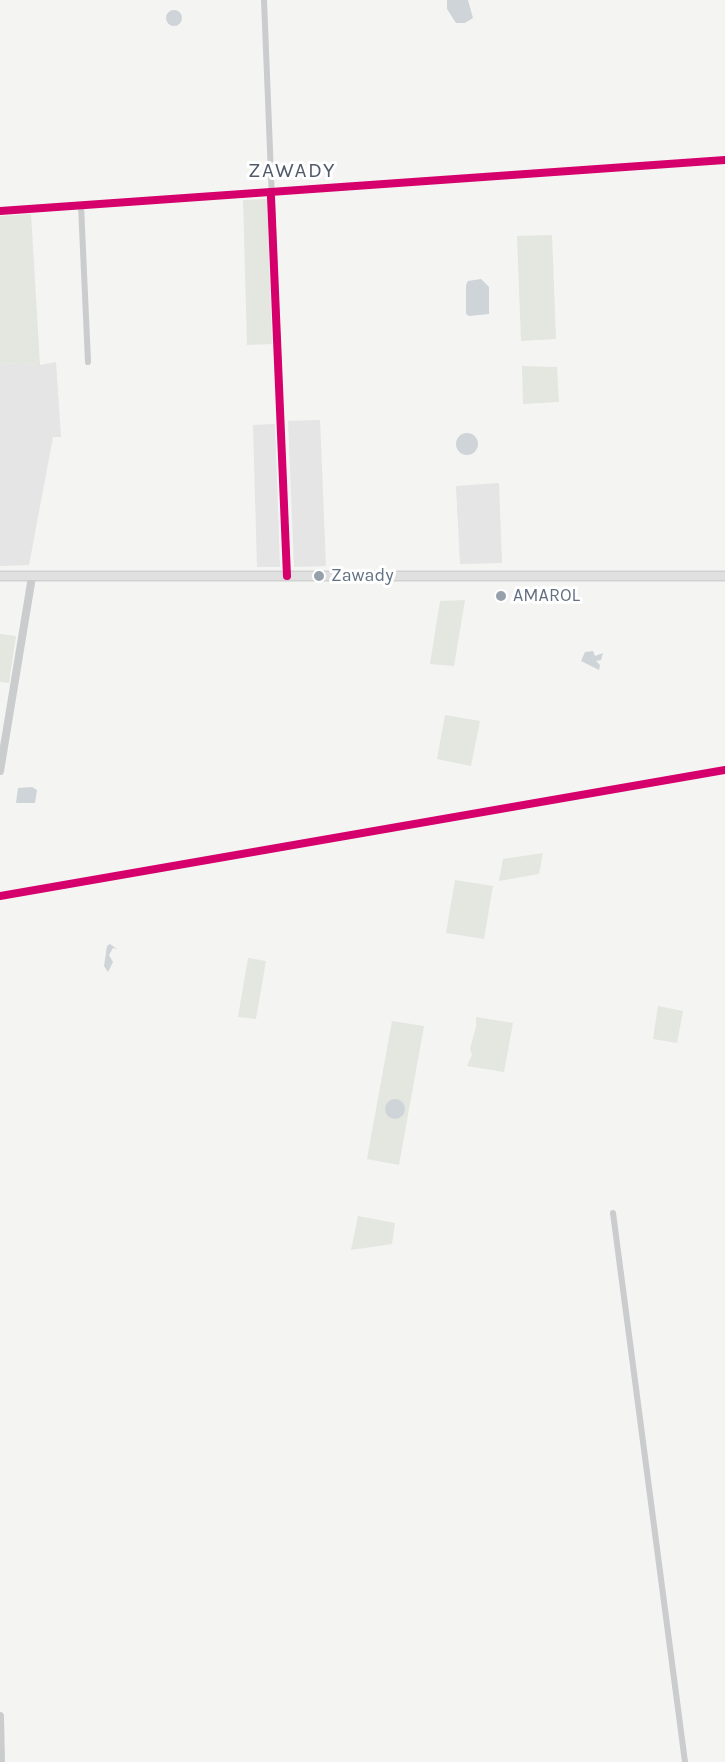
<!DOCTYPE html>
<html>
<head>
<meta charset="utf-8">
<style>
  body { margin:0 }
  canvas { display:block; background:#f4f4f2 }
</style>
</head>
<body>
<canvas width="725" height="1762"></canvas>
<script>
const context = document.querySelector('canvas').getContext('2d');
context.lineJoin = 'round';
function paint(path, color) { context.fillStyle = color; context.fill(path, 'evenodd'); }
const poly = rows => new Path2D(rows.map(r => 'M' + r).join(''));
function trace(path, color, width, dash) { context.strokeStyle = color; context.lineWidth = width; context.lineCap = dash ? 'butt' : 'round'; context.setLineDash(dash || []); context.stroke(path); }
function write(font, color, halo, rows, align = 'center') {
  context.font = font + ' Karla,sans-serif'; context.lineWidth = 6; context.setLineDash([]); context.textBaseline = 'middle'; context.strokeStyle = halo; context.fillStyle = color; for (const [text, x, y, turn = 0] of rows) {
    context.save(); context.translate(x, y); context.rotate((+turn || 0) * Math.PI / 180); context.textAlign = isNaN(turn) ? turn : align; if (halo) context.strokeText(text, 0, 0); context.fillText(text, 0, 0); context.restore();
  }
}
const built = poly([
  [56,362,61,437,53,437,29,565,0,566,0,363,40,365],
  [320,420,326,566,294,567,288,421],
  [275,424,280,567,257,567,253,425],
  [499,483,502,563,460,564,456,486]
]);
const green = poly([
  [267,199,272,344,247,345,243,200],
  [31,214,40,365,0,363,0,216],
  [552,235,556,339,521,341,517,236],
  [522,366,557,367,559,402,523,404],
  [465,600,454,666,430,664,440,601],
  [0,634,16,636,9,683,0,682],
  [445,715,480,721,471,766,437,759],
  [543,853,539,874,499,881,503,859],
  [455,880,493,886,484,939,446,933],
  [248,958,266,961,256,1019,238,1017],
  [658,1006,683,1011,677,1043,653,1039],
  [476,1017,513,1023,504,1072,467,1066,472,1055,470,1049,476,1027],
  [392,1021,424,1026,399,1165,367,1159],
  [358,1216,395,1223,392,1244,351,1250]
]);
const water = poly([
  [447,0,468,0,473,18,465,23,456,23,447,9],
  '166 18a8 8 0 1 1 16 0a8 8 0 1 1-16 0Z',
  [481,279,489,287,489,314,469,316,466,314,466,285,468,281],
  '456 444a11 11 0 1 1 22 0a11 11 0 1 1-22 0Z',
  [593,651,595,656,603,653,601,660,596,661,600,665,599,670,581,661,585,652],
  [32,787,37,790,35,803,16,803,18,788],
  [110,944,117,949,113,948,109,955,113,962,108,972,104,966,107,946],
  '385 1109a10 10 0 1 1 20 0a10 10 0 1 1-20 0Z'
]);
const minor = poly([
  [264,0,287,576],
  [81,205,88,362],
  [0,211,725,160],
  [0,896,725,770],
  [613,1213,685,1762]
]);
const tertiary = poly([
  [0,771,32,577],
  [0,1716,1,1762]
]);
const secondary = poly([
  [0,576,725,576]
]);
const cycleway = poly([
  [271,197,287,576],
  [0,211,725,160],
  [0,896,725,770]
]);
const markers = [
  [319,576,6,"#96a0aa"],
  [501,596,6,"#96a0aa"]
];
const poiNames = [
  ["Zawady",331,576],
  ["AMAROL",513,596]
];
const quarterNames = [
  ["ZAWADY",292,171]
];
paint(built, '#e4e5e4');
paint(green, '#e3e7e0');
paint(water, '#ced4d8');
trace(secondary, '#d0d2d2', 11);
trace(minor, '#cbcccd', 6);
trace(tertiary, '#cbcccd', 8);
trace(secondary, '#e0e0e0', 8);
trace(cycleway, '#d6006c', 8);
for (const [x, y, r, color] of markers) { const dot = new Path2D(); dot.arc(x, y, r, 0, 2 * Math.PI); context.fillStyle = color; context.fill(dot); trace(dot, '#fff', 2); }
write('18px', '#637283', '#fff', poiNames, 'left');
context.letterSpacing = '1.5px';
write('21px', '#515c68', '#fff', quarterNames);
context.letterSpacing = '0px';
</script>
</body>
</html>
